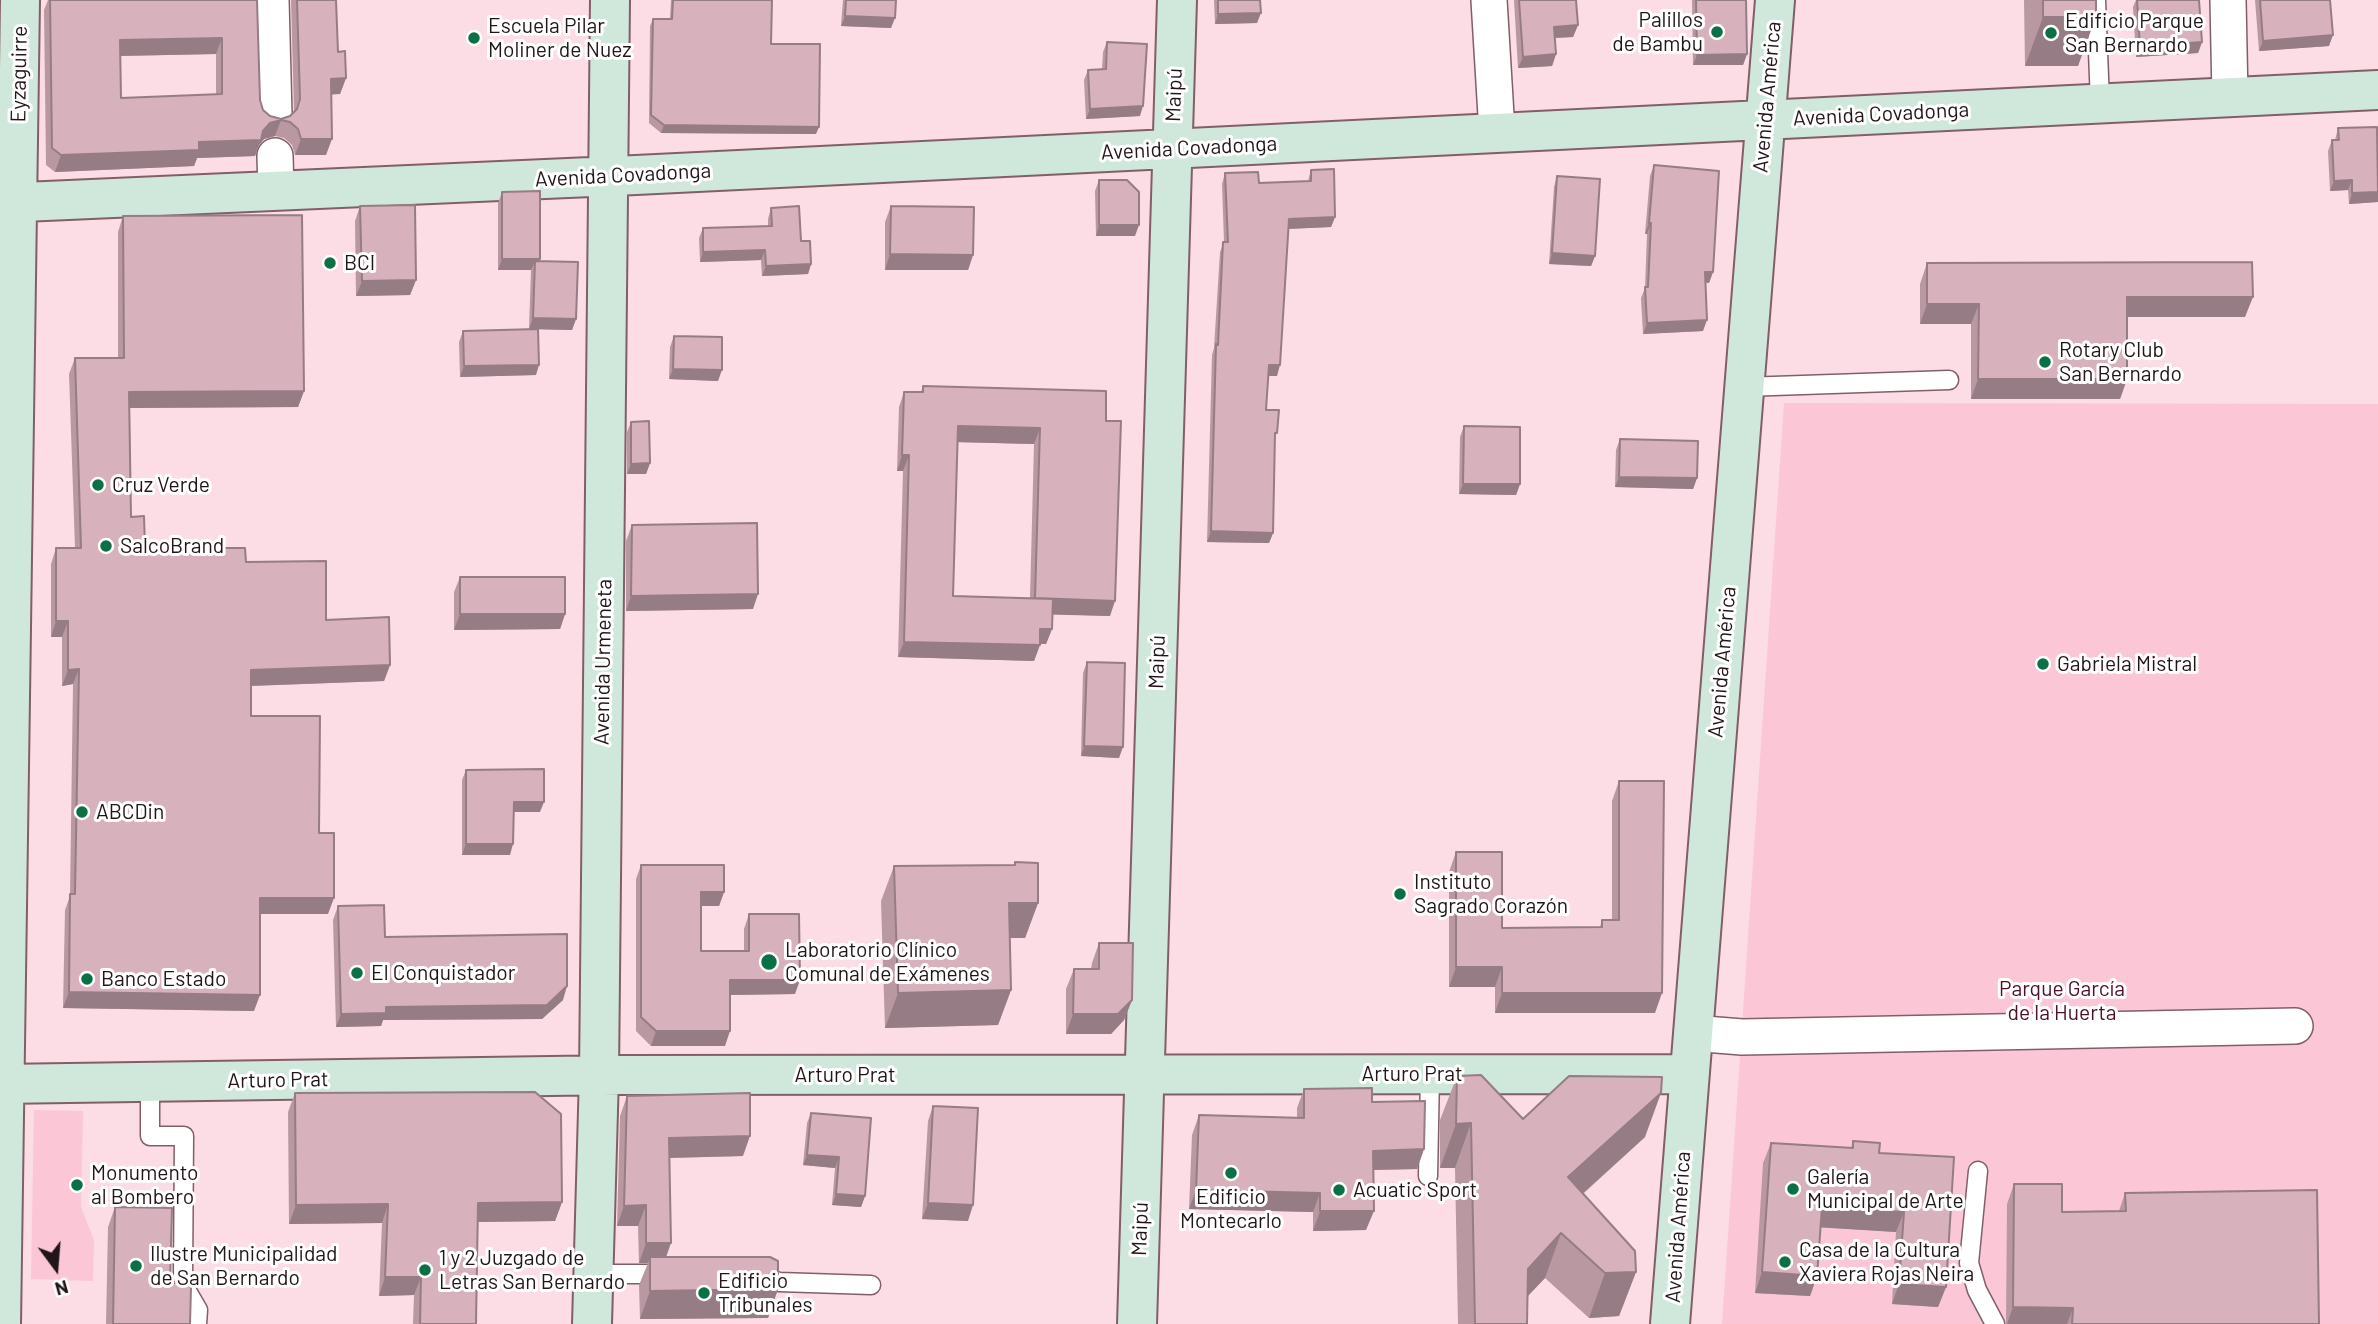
<!DOCTYPE html>
<html>
<head>
<meta charset="utf-8">
<style>
  body { margin:0 }
  #map { position:relative; width:2378px; height:1324px; overflow:hidden; background:#fcdce5; font-family:Barlow,sans-serif }
  canvas { display:block }
  .north { position:absolute; left:21px; top:1233px; width:70px; height:70px; -webkit-text-stroke:5px #fff; paint-order:stroke; rotate:164deg; font-size:19px; font-weight:700; line-height:28px; text-align:center; color:#221519 }
  .north::after { content:''; display:block; margin:auto; width:24px; height:32px; background:#221519; clip-path:polygon(50% 0,100% 100%,50% 72%,0 100%) }
</style>
</head>
<body>
<div id="map">
<canvas width="2378" height="1324"></canvas>
<div class="north">N</div>
</div>
<script>
const context = document.querySelector('canvas').getContext('2d');
context.lineJoin = 'round';
function paint(path, color) { context.fillStyle = color; context.fill(path, 'evenodd'); }
const poly = rows => new Path2D(rows.map(r => 'M' + r).join(''));
function trace(path, color, width, dash) { context.strokeStyle = color; context.lineWidth = width; context.lineCap = dash ? 'butt' : 'round'; context.setLineDash(dash || []); context.stroke(path); }
function write(font, color, halo, rows, align = 'center') {
  context.font = font + ' Barlow,sans-serif'; context.lineWidth = 6; context.setLineDash([]); context.textBaseline = 'middle'; context.strokeStyle = halo; context.fillStyle = color; for (const [text, x, y, turn = 0] of rows) {
    context.save(); context.translate(x, y); context.rotate((+turn || 0) * Math.PI / 180); context.textAlign = isNaN(turn) ? turn : align; if (halo) context.strokeText(text, 0, 0); context.fillText(text, 0, 0); context.restore();
  }
}
const green = poly([
  [1784,403,2378,404,2378,1324,1722,1324],
  [34,1110,83,1111,81,1207,94,1240,93,1281,31,1279]
]);
const lane = poly([
  [2096,0,2100,103],
  [1744,387,1949,380],
  [150,1081,150,1136,184,1136,183,1277,187,1291,198,1310,197,1324],
  [1978,1171,1969,1263,1977,1290,1995,1324],
  [1428,1176,1430,1074],
  [593,1274,666,1274],
  [757,1274,779,1282,871,1285]
]);
const street = poly([
  [271,0,274,115],
  [1489,0,1497,132],
  [2228,0,2230,97],
  [275,156,276,191],
  [1692,1033,1742,1037,2295,1026]
]);
const secondary = poly([
  [0,203,636,175,2378,90],
  [0,1084,619,1075,1689,1074],
  [1,1324,20,0],
  [592,1324,599,1075,610,0],
  [1137,1324,1177,0],
  [1670,1324,1775,0]
]);
const wall = poly([
  [48,0,257,0,260,100,263,110,270,116,281,119,290,116,294,112,291,0,336,0,338,52,346,78,340,94,331,94,326,155,295,155,292,145,284,138,275,136,264,139,259,145,255,156,197,158,194,166,55,172,46,165,44,10],
  [216,54,216,94,121,98,120,56],
  [671,0,772,0,771,44,816,134,661,133,649,123,650,26,653,19,670,19],
  [843,0,896,0,891,28,841,26],
  [1214,0,1260,0,1257,23,1215,24],
  [1514,0,1576,0,1578,25,1573,37,1555,38,1556,54,1552,66,1518,68],
  [1692,0,1746,0,1747,54,1743,65,1693,65],
  [2024,0,2096,0,2078,66,2025,66],
  [2136,0,2199,0,2202,42,2198,53,2136,57,2133,7],
  [2255,0,2330,0,2329,46,2259,51],
  [1107,42,1140,116,1086,119,1084,80,1088,70,1102,69,1103,52],
  [2338,128,2378,202,2349,204,2348,190,2330,191,2328,151,2332,140,2335,140],
  [1654,165,1713,272,1709,283,1706,282,1703,331,1643,334,1641,298,1645,288,1647,234,1645,234,1650,176],
  [1311,170,1335,217,1331,227,1288,229,1277,376,1268,376,1266,410,1275,440,1273,533,1269,543,1207,542,1212,355,1214,348,1220,252,1224,242,1222,184,1225,173,1259,183,1308,181],
  [1557,176,1595,256,1591,266,1549,264,1554,187],
  [1099,180,1135,236,1096,236,1095,191],
  [502,192,540,259,539,261,576,319,572,330,529,329,531,270,498,270,498,203],
  [360,206,416,280,410,295,356,296,355,221],
  [891,206,973,255,968,270,885,270,885,222],
  [771,208,801,241,811,264,808,274,762,276,761,260,700,262,699,238,703,228,768,226,768,219],
  [123,216,304,391,298,407,130,408,131,517,145,548,246,562,390,665,384,681,251,686,251,716,319,833,328,914,260,914,254,1011,63,1008,65,910,70,896,73,684,62,686,62,637,51,637,51,564,56,548,75,548,69,374,75,358,118,358,118,232],
  [1927,263,2245,317,2127,317,2127,379,2120,399,1971,399,1971,324,1920,324,1920,284],
  [463,331,536,375,460,377,459,342],
  [674,336,718,381,669,379,670,347],
  [923,386,1106,421,1110,616,1052,614,1052,629,1046,644,1040,644,1034,661,898,657,903,471,897,471,899,407,904,392,921,392],
  [958,442,1034,444,1030,598,953,596],
  [631,422,650,463,646,474,627,474,627,432],
  [1464,426,1520,484,1516,495,1459,494,1460,437],
  [1620,439,1697,478,1693,489,1615,487,1616,450],
  [632,525,753,609,626,611,626,541],
  [460,577,565,614,560,629,454,630,454,592],
  [1087,662,1119,758,1081,756,1083,673],
  [466,770,540,812,514,812,510,855,462,855,462,780],
  [1619,781,1655,1013,1495,1013,1495,987,1449,987,1449,872,1456,852,1502,928,1600,927,1602,920,1612,920,1612,801],
  [1015,862,1038,903,1025,938,1010,938,1011,990,998,1025,885,1028,881,901,894,866,1014,865],
  [641,865,724,892,719,906,701,906,701,951,744,951,744,929,749,914,795,994,730,995,725,1046,651,1046,636,1031,636,879],
  [338,906,385,937,563,1000,542,1019,383,1020,381,1026,336,1027,333,920],
  [1099,943,1132,1000,1124,1020,1111,1034,1066,1034,1066,989,1074,969,1091,969,1092,963],
  [1457,1076,1523,1119,1645,1137,1583,1194,1636,1272,1619,1316,1589,1318,1545,1278,1527,1296,1527,1324,1458,1324,1455,1168,1440,1168,1440,1120],
  [1304,1089,1372,1102,1424,1149,1417,1169,1373,1170,1366,1230,1313,1231,1313,1212,1189,1209,1192,1135,1199,1115,1297,1118,1297,1108],
  [295,1093,562,1202,555,1221,478,1222,476,1324,413,1324,414,1295,379,1296,382,1223,289,1224,288,1112],
  [627,1096,743,1156,670,1158,666,1257,778,1289,768,1318,640,1319,639,1285,648,1263,639,1263,638,1226,617,1226,620,1116],
  [933,1106,968,1221,922,1219,928,1121],
  [811,1113,865,1196,861,1207,832,1205,835,1168,803,1165,807,1123],
  [1853,1141,1879,1153,1946,1287,1938,1307,1892,1304,1896,1232,1820,1227,1817,1276,1810,1296,1755,1293,1763,1163,1771,1143,1851,1148],
  [2014,1184,2062,1212,2119,1211,2125,1193,2319,1324,2006,1324,2007,1204],
  [115,1207,170,1283,190,1324,106,1324,108,1227]
]);
const shadedWall = poly([
  [1261,13,1257,23,1215,24,1218,14],
  [845,16,895,18,891,28,841,26],
  [2043,17,2096,17,2078,66,2025,66],
  [1578,25,1573,37,1550,38,1554,27],
  [2333,35,2329,46,2259,51,2263,41],
  [222,38,216,54,114,56,120,40],
  [2202,42,2198,53,2136,57,2140,47],
  [1556,54,1552,66,1518,68,1523,57],
  [1747,54,1743,65,1693,65,1697,55],
  [346,78,340,94,325,95,331,79],
  [1143,106,1140,116,1086,119,1090,109],
  [281,120,275,136,264,139,259,145,255,156,197,158,194,166,55,172,61,155,199,142,263,131,270,123],
  [664,125,819,127,816,134,661,133],
  [301,139,332,139,326,155,295,155],
  [2352,180,2348,190,2330,191,2334,181],
  [2378,192,2378,202,2349,204,2352,193],
  [1335,217,1331,227,1285,229,1289,219],
  [1649,223,1651,223,1647,234,1645,234],
  [1099,225,1139,225,1135,236,1096,236],
  [765,250,761,260,700,262,703,252],
  [1552,253,1595,256,1591,266,1549,264],
  [890,254,973,255,968,270,885,270],
  [502,259,540,259,536,270,535,261,531,270,498,270],
  [811,264,808,274,762,276,766,266],
  [1705,272,1713,272,1709,283,1701,282],
  [416,280,410,295,356,296,362,281],
  [2127,297,2253,297,2245,317,2119,317],
  [1927,304,1979,304,1971,324,1920,324],
  [533,318,576,319,572,330,529,329],
  [1707,320,1703,331,1643,334,1647,323],
  [539,365,536,375,460,377,464,366],
  [1269,365,1280,365,1277,376,1265,376],
  [673,369,722,370,718,381,669,379],
  [1978,379,2127,379,2120,399,1971,399],
  [304,391,298,407,124,408,129,392],
  [958,426,1040,428,1034,444,952,442],
  [902,455,909,455,903,471,897,471],
  [650,463,646,474,627,474,631,464],
  [1619,477,1697,478,1693,489,1615,487],
  [1463,484,1520,484,1516,495,1459,494],
  [1211,531,1273,533,1269,543,1207,542],
  [758,594,753,609,626,611,631,596],
  [1035,598,1115,601,1110,616,1029,614],
  [460,614,565,614,560,629,454,630],
  [56,621,68,621,62,637,51,637],
  [1040,629,1052,629,1046,644,1034,644],
  [904,642,1040,645,1034,661,898,657],
  [390,665,384,681,246,686,251,670],
  [79,669,73,684,62,686,68,670],
  [1084,746,1123,747,1119,758,1081,756],
  [514,802,544,802,540,812,510,812],
  [466,844,513,844,510,855,462,855],
  [701,892,724,892,719,906,695,906],
  [260,898,334,898,328,914,254,914],
  [1009,903,1038,903,1025,938,996,938],
  [1456,967,1502,967,1495,987,1449,987],
  [730,980,800,980,795,994,725,995],
  [567,986,563,1000,542,1019,383,1020,381,1026,336,1027,341,1014,386,1007],
  [1011,990,998,1025,885,1028,898,993],
  [69,992,260,995,254,1011,63,1008],
  [1502,993,1662,993,1655,1013,1495,1013],
  [1132,1000,1124,1020,1111,1034,1066,1034,1073,1014],
  [656,1031,730,1031,725,1046,651,1046],
  [1661,1093,1645,1137,1552,1221,1568,1177],
  [1471,1123,1455,1168,1440,1168,1456,1124],
  [750,1136,743,1156,662,1158,669,1138],
  [1424,1149,1417,1169,1366,1170,1373,1151],
  [807,1155,839,1157,835,1168,803,1165],
  [1196,1190,1320,1193,1313,1212,1189,1209],
  [836,1194,865,1196,861,1207,832,1205],
  [562,1202,555,1221,471,1222,478,1203],
  [928,1203,973,1205,968,1221,922,1219],
  [388,1204,382,1223,289,1224,296,1205],
  [646,1205,638,1226,617,1226,624,1206],
  [1822,1207,1904,1212,1896,1232,1814,1227],
  [1320,1211,1374,1211,1366,1230,1313,1231],
  [1561,1233,1545,1278,1512,1313,1528,1269],
  [646,1243,671,1243,664,1263,650,1257,648,1263,639,1263],
  [1636,1272,1619,1316,1589,1318,1605,1273],
  [1762,1272,1817,1276,1810,1296,1755,1293],
  [385,1277,421,1277,414,1295,379,1296],
  [1899,1284,1946,1287,1938,1307,1892,1304],
  [778,1289,768,1318,640,1319,650,1291],
  [2013,1307,2073,1308,2067,1324,2007,1324]
]);
const building = poly([
  [50,0,257,0,260,100,263,110,270,116,281,119,290,116,297,109,300,99,297,0,336,0,338,52,345,51,346,78,331,79,332,139,301,139,298,129,290,122,281,120,270,123,263,131,261,140,199,142,199,150,61,155,52,148,50,0],
  [222,38,222,94,121,98,120,40,222,38],
  [673,0,772,0,771,44,820,44,819,127,664,125,651,115,653,19,672,19,673,0],
  [846,0,896,0,895,18,845,16,846,0],
  [1218,0,1260,0,1261,13,1218,14,1218,0],
  [1519,0,1576,0,1578,25,1554,27,1556,54,1523,57,1519,0],
  [1696,0,1746,0,1747,54,1697,55,1696,0],
  [2043,0,2096,0,2096,17,2043,17,2043,0],
  [2137,0,2199,0,2202,42,2140,47,2137,0],
  [2260,0,2330,0,2333,35,2263,41,2260,0],
  [1107,42,1147,44,1143,106,1090,109,1088,70,1106,69,1107,42],
  [2377,127,2378,192,2352,193,2352,180,2334,181,2332,140,2339,140,2338,128,2377,127],
  [1654,165,1719,171,1713,272,1705,272,1707,320,1647,323,1645,287,1648,287,1651,223,1649,223,1654,165],
  [1334,169,1335,217,1289,219,1280,365,1269,365,1266,410,1279,410,1277,433,1275,433,1273,533,1211,531,1216,344,1218,345,1223,242,1228,242,1225,173,1258,172,1259,183,1311,181,1311,170,1334,169],
  [1557,176,1600,179,1595,256,1552,253,1557,176],
  [1099,180,1127,180,1139,192,1139,225,1099,225,1099,180],
  [540,191,540,259,502,259,502,192,540,191],
  [415,205,416,280,362,281,360,206,415,205],
  [799,206,801,241,810,241,811,264,766,266,765,250,703,252,703,228,772,226,771,208,799,206],
  [891,206,974,207,973,255,890,254,891,206],
  [302,215,304,391,129,392,131,517,144,516,145,548,245,548,246,562,326,561,326,620,389,617,390,665,251,670,251,716,320,716,319,833,334,833,334,898,260,898,260,995,69,992,70,894,75,894,79,669,68,670,68,621,56,621,56,548,81,548,75,358,124,358,123,216,302,215],
  [535,261,578,262,576,319,533,318,535,261],
  [2252,262,2253,297,2127,297,2127,379,1978,379,1979,304,1927,304,1927,263,2252,262],
  [538,329,539,365,464,366,463,331,538,329],
  [674,336,722,337,722,370,673,369,674,336],
  [923,386,1106,391,1106,421,1121,421,1115,601,1035,598,1040,428,958,426,953,596,1053,599,1052,629,1040,629,1040,645,904,642,909,455,902,455,904,392,923,392,923,386],
  [649,421,650,463,631,464,631,422,649,421],
  [1464,426,1520,427,1520,484,1463,484,1464,426],
  [1620,439,1698,441,1697,478,1619,477,1620,439],
  [757,523,758,594,631,596,632,525,757,523],
  [460,577,565,577,565,614,460,614,460,577],
  [1087,662,1125,663,1123,747,1084,746,1087,662],
  [544,769,544,802,514,802,513,844,466,844,466,770,544,769],
  [1619,781,1664,781,1662,993,1502,993,1502,967,1456,967,1456,852,1502,852,1502,928,1602,927,1602,920,1619,920,1619,781],
  [1015,862,1038,863,1038,903,1009,903,1011,990,898,993,894,866,1015,865,1015,862],
  [641,865,724,865,724,892,701,892,701,951,749,951,749,914,799,914,800,980,730,980,730,1031,656,1031,641,1017,641,865],
  [384,905,385,937,567,934,567,986,547,1005,386,1007,386,1013,341,1014,338,906,384,905],
  [1099,943,1133,943,1132,1000,1118,1014,1073,1014,1074,969,1099,969,1099,943],
  [1481,1075,1523,1119,1569,1076,1662,1077,1661,1093,1568,1177,1635,1251,1636,1272,1605,1273,1561,1233,1528,1269,1527,1324,1475,1324,1471,1123,1456,1124,1457,1076,1481,1075],
  [1372,1088,1372,1102,1425,1101,1424,1149,1373,1151,1374,1211,1320,1211,1320,1193,1196,1190,1199,1115,1304,1118,1304,1089,1372,1088],
  [535,1092,561,1114,562,1202,478,1203,476,1324,420,1324,421,1277,385,1277,388,1204,296,1205,295,1093,535,1092],
  [750,1093,750,1136,669,1138,671,1243,646,1243,646,1205,624,1206,627,1096,750,1093],
  [933,1106,978,1108,973,1205,928,1203,933,1106],
  [811,1113,871,1118,865,1196,836,1194,839,1157,807,1155,811,1113],
  [1853,1141,1880,1143,1879,1153,1954,1157,1946,1287,1899,1284,1904,1212,1822,1207,1817,1276,1762,1272,1771,1143,1853,1148,1853,1141],
  [2014,1184,2062,1184,2062,1212,2126,1211,2125,1193,2317,1190,2319,1324,2072,1324,2073,1308,2013,1307,2014,1184],
  [115,1207,172,1208,170,1283,188,1283,191,1288,190,1324,113,1324,115,1207],
  [650,1257,770,1257,778,1261,778,1289,650,1291,650,1257]
]);
const markers = [
  [1717,32,7,"#0c7046"],
  [2051,33,7,"#0c7046"],
  [474,38,7,"#0c7046"],
  [330,263,7,"#0c7046"],
  [2045,362,7,"#0c7046"],
  [98,485,7,"#0c7046"],
  [106,546,7,"#0c7046"],
  [2043,664,7,"#0c7046"],
  [82,812,7,"#0c7046"],
  [1400,894,7,"#0c7046"],
  [769,962,9,"#0c7046"],
  [357,973,7,"#0c7046"],
  [87,979,7,"#0c7046"],
  [1231,1173,7,"#0c7046"],
  [77,1185,7,"#0c7046"],
  [1793,1189,7,"#0c7046"],
  [1339,1190,7,"#0c7046"],
  [1785,1262,7,"#0c7046"],
  [136,1266,7,"#0c7046"],
  [425,1270,7,"#0c7046"],
  [704,1293,7,"#0c7046"]
];
const poiNames = [
  ["Palillos",1703,20,"right"],
  ["de Bambu",1703,44,"right"],
  ["Edificio Parque",2065,21],
  ["San Bernardo",2065,45],
  ["Escuela Pilar",488,26],
  ["Moliner de Nuez",488,50],
  ["BCI",344,263],
  ["Rotary Club",2059,350],
  ["San Bernardo",2059,374],
  ["Cruz Verde",112,485],
  ["SalcoBrand",120,546],
  ["Gabriela Mistral",2057,664],
  ["ABCDin",96,812],
  ["Instituto",1414,882],
  ["Sagrado Corazón",1414,906],
  ["Laboratorio Clínico",785,950],
  ["Comunal de Exámenes",785,974],
  ["El Conquistador",371,973],
  ["Banco Estado",101,979],
  ["Monumento",91,1173],
  ["al Bombero",91,1197],
  ["Galería",1807,1177],
  ["Municipal de Arte",1807,1201],
  ["Acuatic Sport",1353,1190],
  ["Edificio",1231,1197,"center"],
  ["Montecarlo",1231,1221,"center"],
  ["Casa de la Cultura",1799,1250],
  ["Xaviera Rojas Neira",1799,1274],
  ["Ilustre Municipalidad",150,1254],
  ["de San Bernardo",150,1278],
  ["1 y 2 Juzgado de",439,1258],
  ["Letras San Bernardo",439,1282],
  ["Edificio",718,1281],
  ["Tribunales",718,1305]
];
const streetNames = [
  ["Eyzaguirre",19,74,-89],
  ["Maipú",1174,95,-88],
  ["Avenida América",1767,97,-85],
  ["Avenida Covadonga",1881,114,-3],
  ["Avenida Covadonga",1189,148,-3],
  ["Avenida Covadonga",623,175,-3],
  ["Avenida Urmeneta",603,662,-89],
  ["Maipú",1157,662,-88],
  ["Avenida América",1722,662,-85],
  ["Arturo Prat",1412,1074],
  ["Arturo Prat",845,1075],
  ["Arturo Prat",278,1080,-1],
  ["Avenida América",1678,1227,-86],
  ["Maipú",1140,1229,-88]
];
const parkNames = [
  ["Parque García",2062,989],
  ["de la Huerta",2062,1013]
];
paint(green, '#fbc6d6');
trace(lane, '#815f69', 21);
trace(street, '#815f69', 38);
trace(secondary, '#815f69', 42);
trace(lane, '#fff', 18);
trace(street, '#fff', 35);
trace(secondary, '#d0e8db', 38);
paint(wall, '#b998a2');
paint(shadedWall, '#967c84');
paint(building, '#d7b1bc');
trace(building, '#967c84', 2);
for (const [x, y, r, color] of markers) { const dot = new Path2D(); dot.arc(x, y, r, 0, 2 * Math.PI); context.fillStyle = color; context.fill(dot); trace(dot, '#fff', 2.5); }
write('21px', '#221519', '#fff', poiNames, 'left');
write('21px', '#221519', '#fff', streetNames);
write('21px', '#4d102b', '#fff', parkNames);
</script>
</body>
</html>
